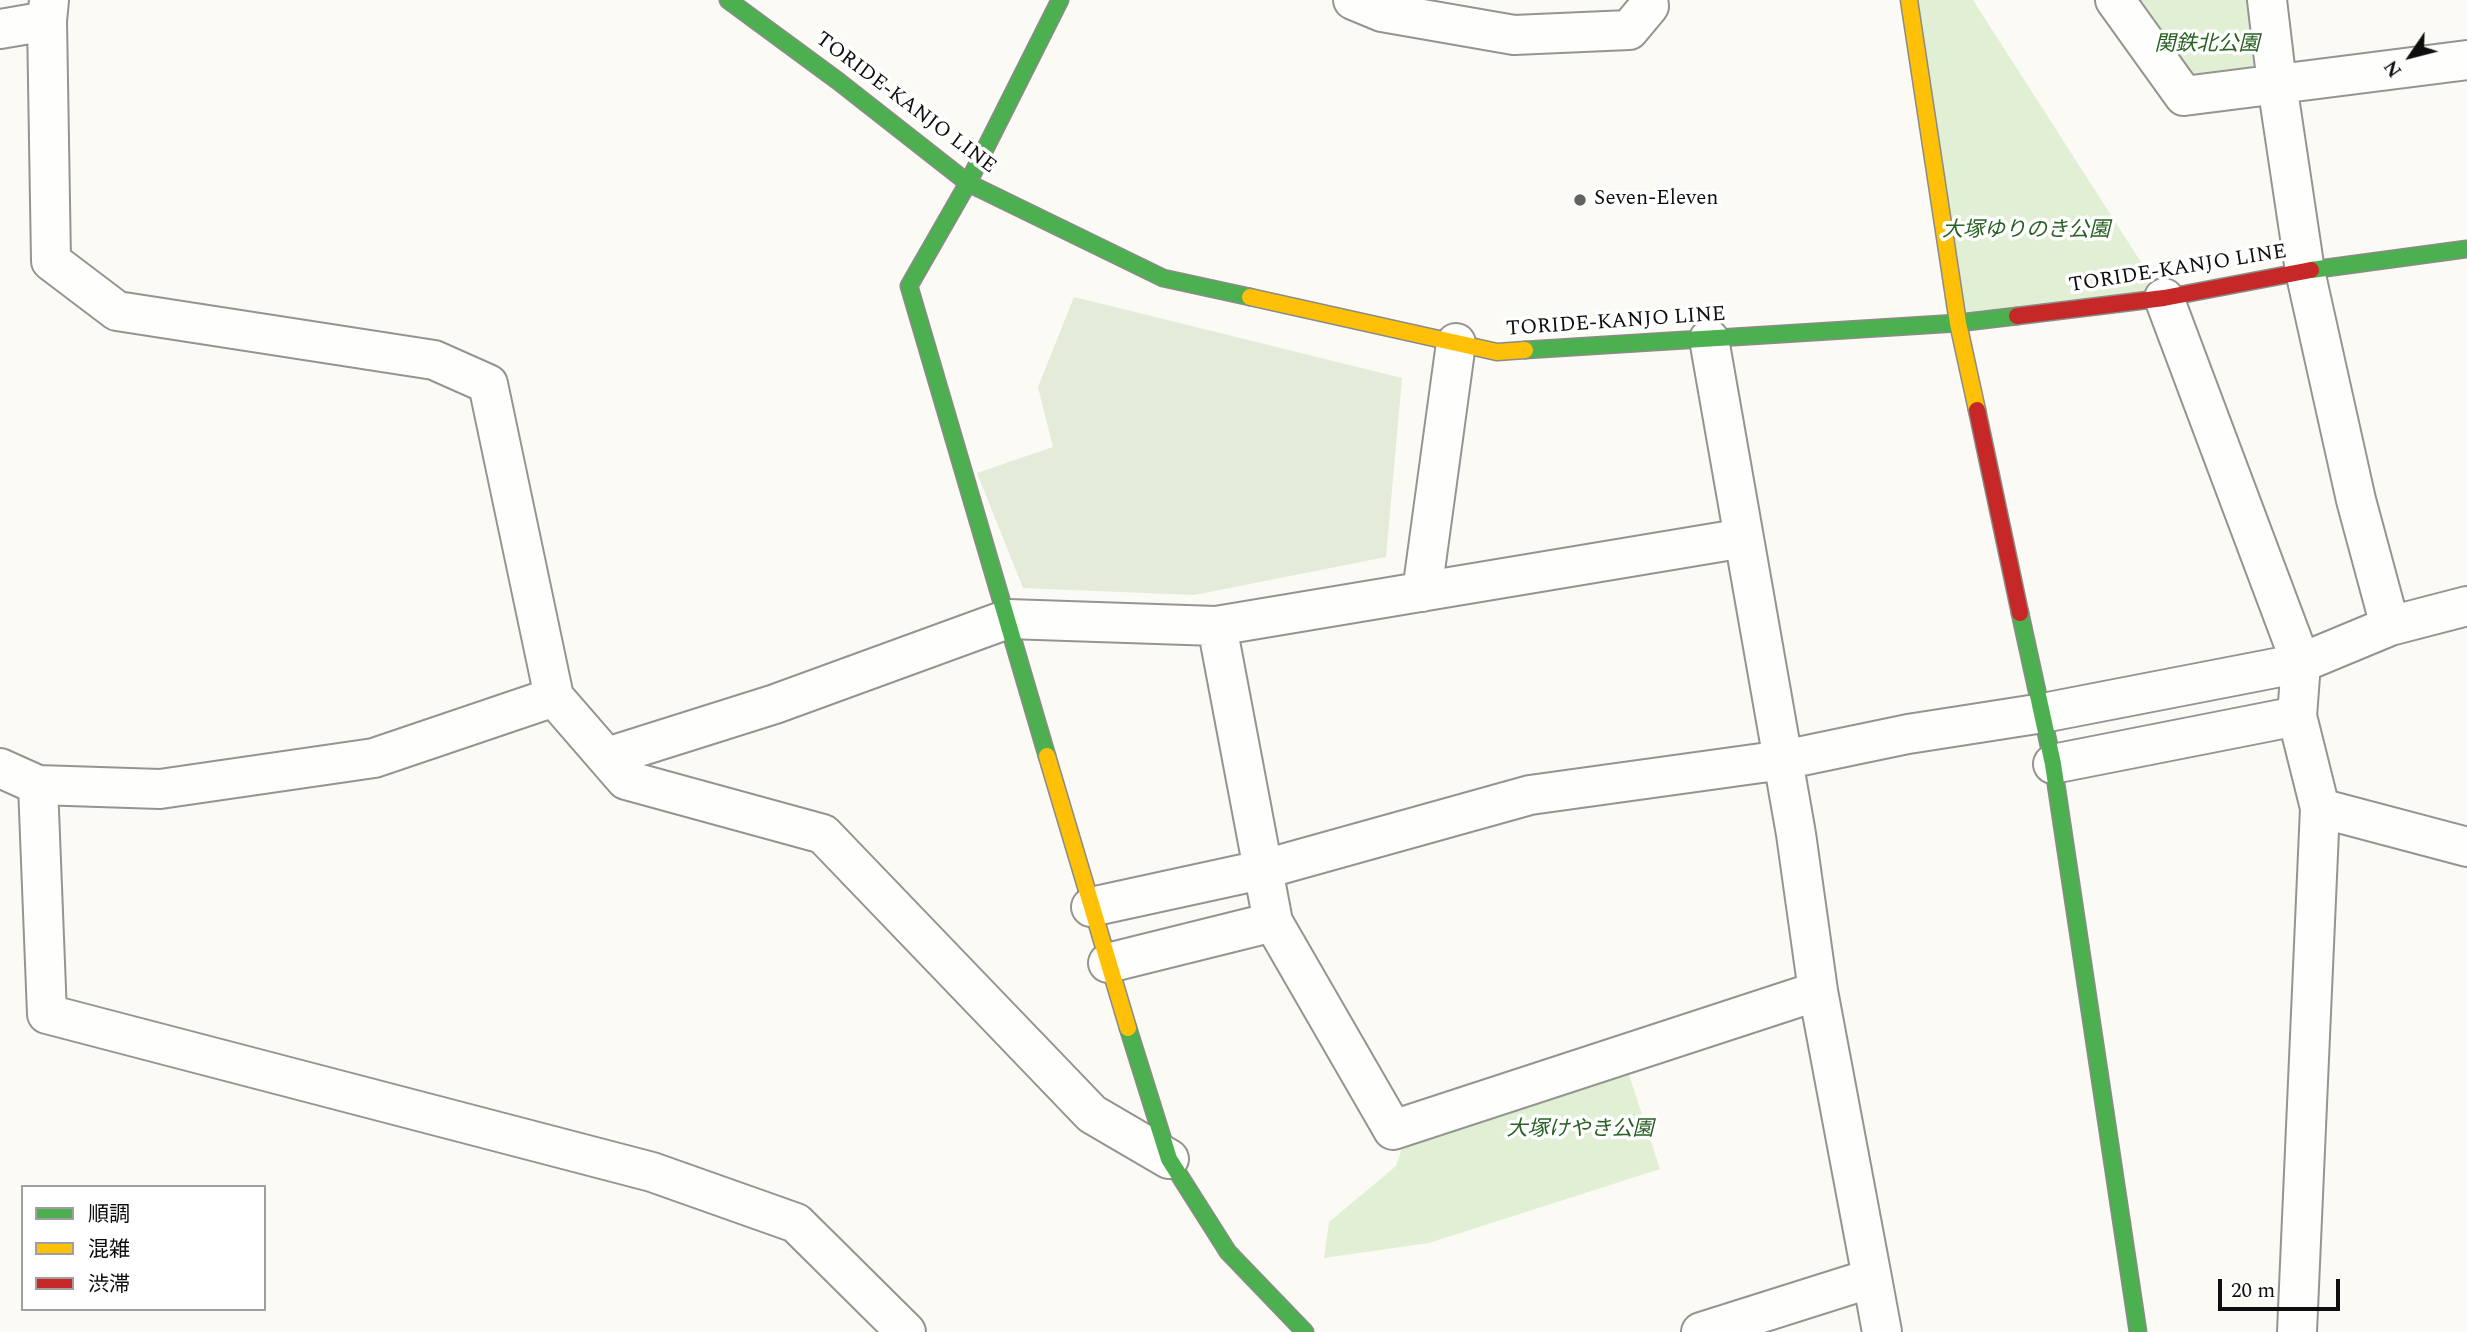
<!DOCTYPE html>
<html>
<head>
<meta charset="utf-8">
<style>
  body { margin:0 }
  #map { position:relative; width:2467px; height:1332px; overflow:hidden; background:#fbfaf4; font-family:Spectral,"Noto Sans JP",serif }
  canvas { display:block }
  .legend { position:absolute; left:21px; top:1185px; width:245px; height:126px; box-sizing:border-box; background:#fff; border:2px solid #9f9f9f; margin:0; padding:9px 12px; list-style:none; font-size:21px; color:#0e0e0e }
  .legend li { display:flex; align-items:center; gap:14px; height:35px }
  .legend b { width:35px; border:2px solid #9f9f9f }
  .north { position:absolute; left:2376px; top:21px; width:70px; height:70px; -webkit-text-stroke:5px #fff; paint-order:stroke; rotate:235deg; font-size:19px; font-weight:700; line-height:28px; text-align:center; color:#0e0e0e }
  .north::after { content:''; display:block; margin:auto; width:24px; height:32px; background:#0e0e0e; clip-path:polygon(50% 0,100% 100%,50% 72%,0 100%) }
  .scale { position:absolute; left:2218px; top:1279px; width:122px; height:32px; box-sizing:border-box; border:4px solid #0e0e0e; border-top:0; padding-left:9px; font-size:21px; line-height:24px; white-space:nowrap; color:#0e0e0e; -webkit-text-stroke:5px #fff; paint-order:stroke }
</style>
</head>
<body>
<div id="map">
<canvas width="2467" height="1332"></canvas>
<ul class="legend">
<li><b style="height:9px;background:#4caf50"></b>順調</li>
<li><b style="height:9px;background:#ffc107"></b>混雑</li>
<li><b style="height:9px;background:#c62828"></b>渋滞</li>
</ul>
<div class="north">N</div>
<div class="scale">20 m</div>
</div>
<script>
const context = document.querySelector('canvas').getContext('2d');
context.lineJoin = 'round';
function paint(path, color) { context.fillStyle = color; context.fill(path, 'evenodd'); }
const poly = rows => new Path2D(rows.map(r => 'M' + r).join(''));
function trace(path, color, width, dash) { context.strokeStyle = color; context.lineWidth = width; context.lineCap = dash ? 'butt' : 'round'; context.setLineDash(dash || []); context.stroke(path); }
function write(font, color, halo, rows, align = 'center') {
  context.font = font + ' Spectral,"Noto Sans JP",serif'; context.lineWidth = 7; context.setLineDash([]); context.textBaseline = 'middle'; context.strokeStyle = halo; context.fillStyle = color; for (const [text, x, y, turn = 0] of rows) {
    context.save(); context.translate(x, y); context.rotate((+turn || 0) * Math.PI / 180); context.textAlign = isNaN(turn) ? turn : align; if (halo) context.strokeText(text, 0, 0); context.fillText(text, 0, 0); context.restore();
  }
}
const green = poly([
  [1909,0,1973,0,2164,298,1958,323],
  [2115,0,2267,0,2277,84,2184,96],
  [1622,1054,1660,1169,1429,1243,1324,1258,1329,1222,1396,1166,1411,1122]
]);
const cemetery = poly([
  [1074,297,1402,378,1386,557,1194,595,1023,588,977,473,1053,447,1038,387]
]);
const street = poly([
  [49,0,47,21,51,261,117,311,434,360,488,384,554,697,626,780,823,834,1092,1114,1169,1159],
  [1353,0,1382,12,1514,35,1629,30,1649,6,1648,0],
  [2115,0,2184,96,2467,60],
  [0,29,47,21],
  [2164,298,2301,663,2297,716,2320,808,2297,1332],
  [1422,592,1456,343],
  [2390,626,2467,606],
  [607,757,775,704,1008,619,1216,626,1744,538],
  [2053,764,2297,716],
  [0,768,38,785,47,1014,652,1172,796,1223,906,1332],
  [38,785,160,789,374,758,554,697],
  [2320,808,2467,847],
  [1091,907,1261,870,1530,795,1783,760,1908,734,2043,713,2301,663,2390,626,2356,500,2305,271,2277,84,2267,0],
  [1273,922,1393,1130,1818,991],
  [1108,963,1273,922,1217,626],
  [1872,1278,1882,1332],
  [1701,1332,1872,1278,1818,991,1796,834,1709,339]
]);
const fast = poly([
  [728,0,838,81,968,183,1163,278,1250,297],
  [2311,270,2467,249],
  [1525,350,1958,323,2017,316],
  [2020,613,2053,764,2138,1332],
  [1047,756,909,286,968,183,1060,0],
  [1128,1028,1169,1159,1228,1252,1305,1332]
]);
const slow = poly([
  [1909,0,1958,323,1977,410],
  [1250,297,1497,352,1525,350],
  [1047,756,1128,1028]
]);
const jam = poly([
  [2017,316,2164,298,2311,270],
  [1977,410,2020,613]
]);
const markers = [
  [1580,200,7,"#61615e"]
];
const parkNames = [
  ["関鉄北公園",2207,46],
  ["大塚ゆりのき公園",2026,232],
  ["大塚けやき公園",1580,1131]
];
const streetNames = [
  ["TORIDE-KANJO LINE",905,104,37],
  ["TORIDE-KANJO LINE",2178,270,-9],
  ["TORIDE-KANJO LINE",1616,323,-4]
];
const poiNames = [
  ["Seven-Eleven",1594,200]
];
paint(green, '#e1efd5');
paint(cemetery, '#e4ebd9');
trace(street, '#959492', 42);
trace(fast, '#8b8b88', 19);
trace(slow, '#8b8b88', 19);
trace(jam, '#8b8b88', 19);
trace(street, '#fefefd', 38);
trace(fast, '#4caf50', 16);
trace(slow, '#ffc107', 16);
trace(jam, '#c62828', 16);
for (const [x, y, r, color] of markers) { const dot = new Path2D(); dot.arc(x, y, r, 0, 2 * Math.PI); context.fillStyle = color; context.fill(dot); trace(dot, '#fff', 2.5); }
write('italic 21px', '#286123', '#fff', parkNames);
write('21px', '#0e0e0e', '#fff', streetNames);
write('21px', '#0e0e0e', '#fff', poiNames, 'left');
</script>
</body>
</html>
